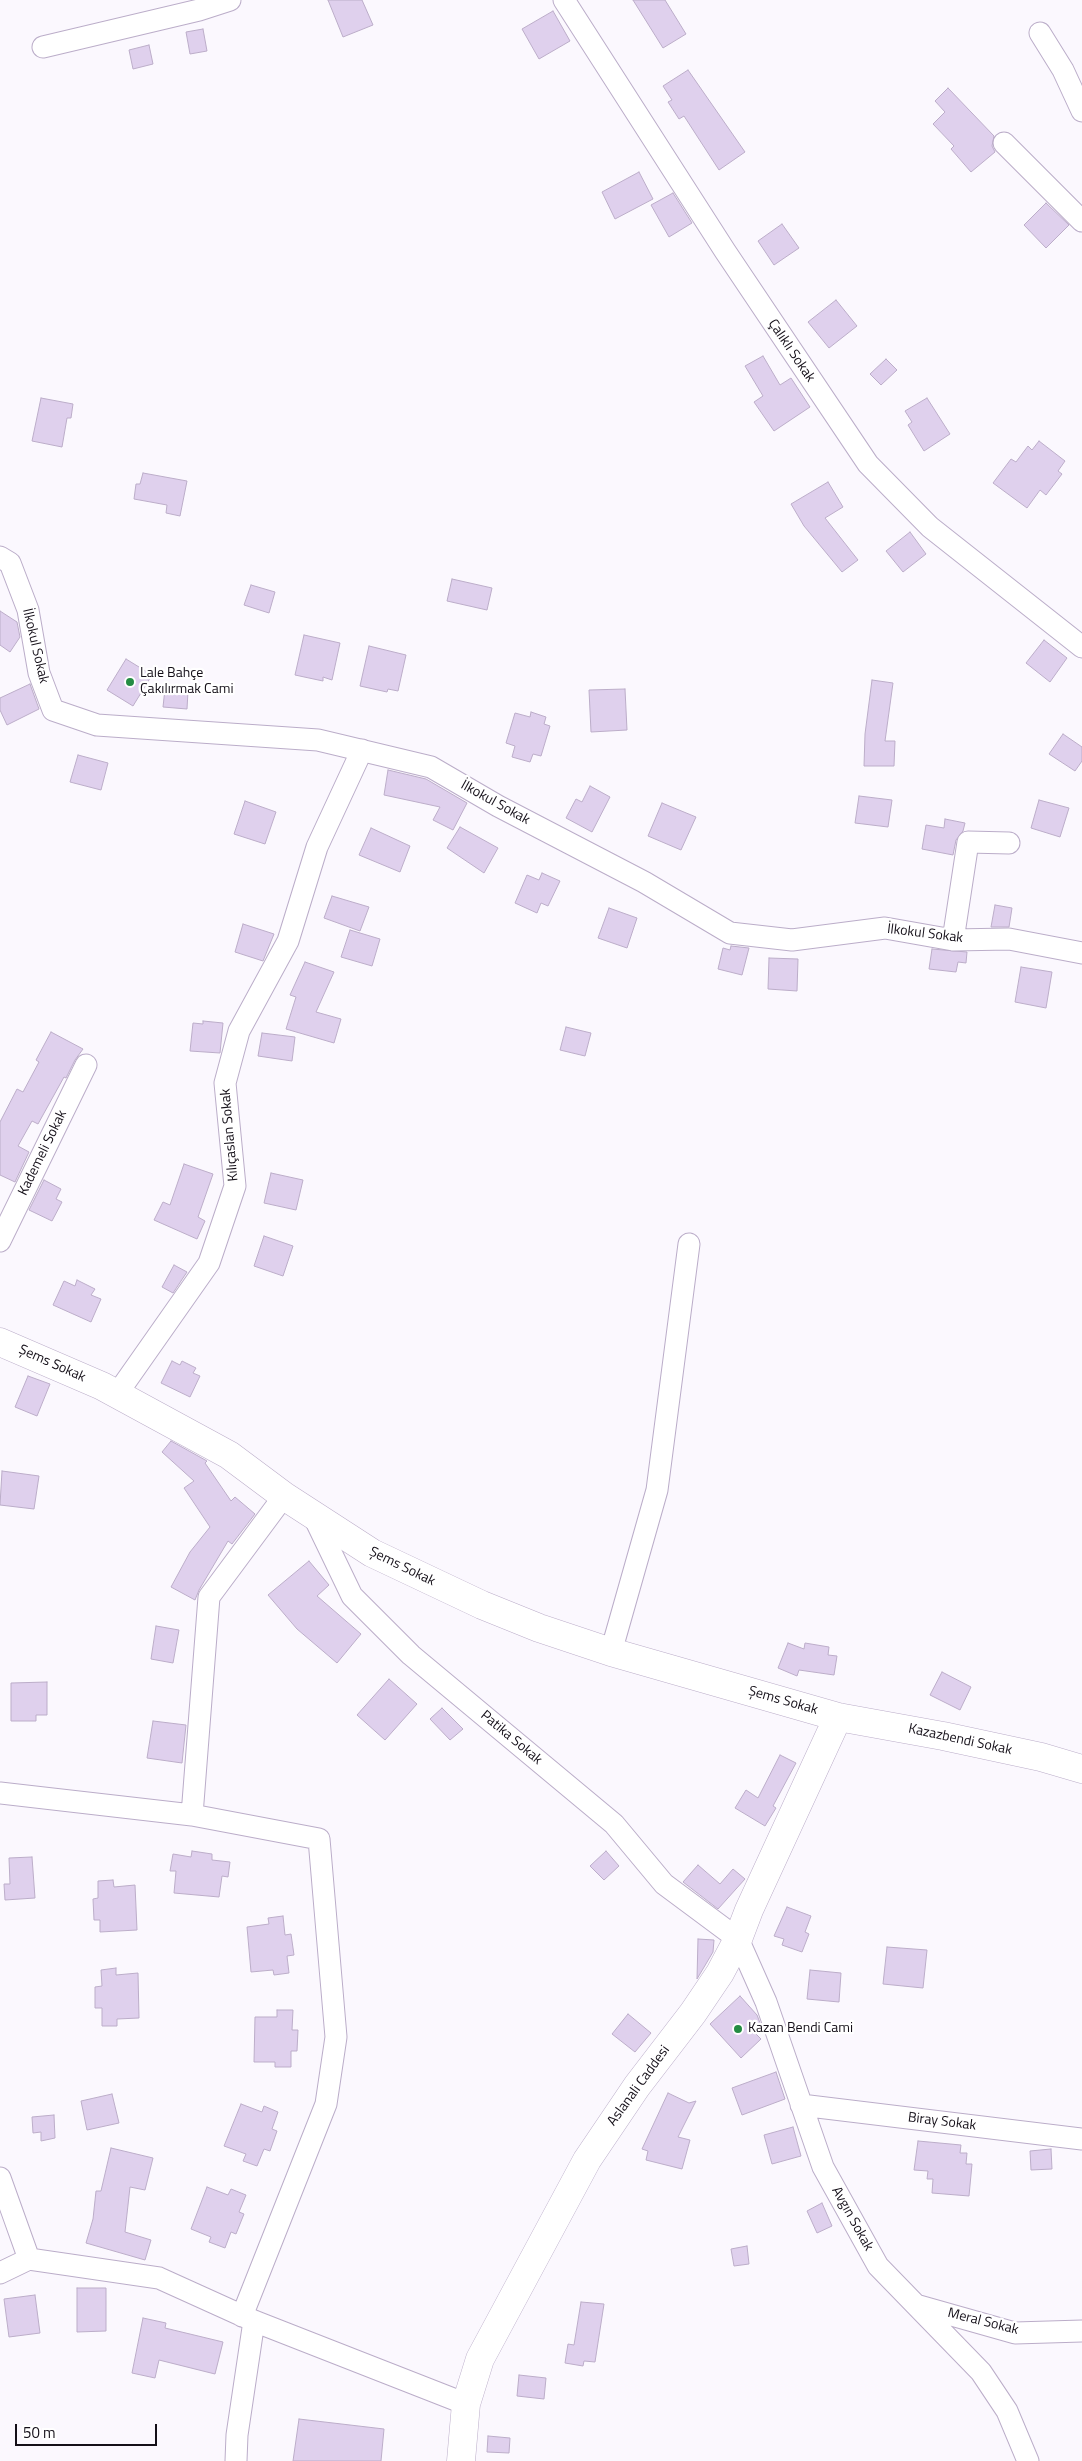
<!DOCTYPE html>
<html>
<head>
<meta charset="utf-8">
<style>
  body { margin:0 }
  #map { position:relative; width:1082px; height:2461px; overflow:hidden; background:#fbf8fe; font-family:"Titillium Web",sans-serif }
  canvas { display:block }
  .scale { position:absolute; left:15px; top:2424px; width:142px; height:22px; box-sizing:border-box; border:2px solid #140f18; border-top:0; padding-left:6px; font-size:15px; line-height:18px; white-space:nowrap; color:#140f18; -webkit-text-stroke:4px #fff; paint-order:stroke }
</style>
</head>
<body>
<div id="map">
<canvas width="1082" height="2461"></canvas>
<div class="scale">50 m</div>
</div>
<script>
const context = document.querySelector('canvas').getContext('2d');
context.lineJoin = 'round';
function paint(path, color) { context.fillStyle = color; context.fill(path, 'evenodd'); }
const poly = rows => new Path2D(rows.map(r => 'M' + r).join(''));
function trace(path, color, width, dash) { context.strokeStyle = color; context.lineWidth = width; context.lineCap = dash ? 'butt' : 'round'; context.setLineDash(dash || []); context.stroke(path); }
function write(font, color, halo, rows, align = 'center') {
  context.font = font + ' "Titillium Web",sans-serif'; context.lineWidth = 4.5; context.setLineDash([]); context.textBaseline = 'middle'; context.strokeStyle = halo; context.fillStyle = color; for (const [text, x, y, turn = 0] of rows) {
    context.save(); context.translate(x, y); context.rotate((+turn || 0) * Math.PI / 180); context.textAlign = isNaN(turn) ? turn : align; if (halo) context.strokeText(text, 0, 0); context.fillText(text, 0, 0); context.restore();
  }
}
const building = poly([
  [328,0,362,0,373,25,343,37,328,0],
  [633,0,665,0,686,34,663,48,633,0],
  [553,11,570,41,539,59,522,29,553,11],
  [203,29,207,51,190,54,186,32,203,29],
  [149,45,153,64,133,69,129,50,149,45],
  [688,70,745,152,719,170,684,116,679,119,668,102,672,100,663,86,688,70],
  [948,88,994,136,992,146,995,152,971,172,951,149,954,146,933,124,945,112,935,101,948,88],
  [639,172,653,199,615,219,602,192,639,172],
  [673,193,692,223,669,237,651,205,673,193],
  [1046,203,1069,225,1046,248,1024,225,1046,203],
  [782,224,799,248,774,265,758,241,782,224],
  [836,300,857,326,829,348,808,322,836,300],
  [763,356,780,385,791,378,810,407,774,431,754,402,763,396,745,366,763,356],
  [886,359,897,370,881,385,870,374,886,359],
  [41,398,73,404,71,418,67,418,62,447,32,441,41,398],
  [927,398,950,434,924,451,908,425,912,422,905,411,927,398],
  [1039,441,1065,461,1058,471,1062,474,1046,495,1040,490,1027,508,993,483,1011,459,1016,462,1028,446,1032,450,1039,441],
  [143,473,187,481,180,516,166,513,167,505,134,499,136,484,140,484,143,473],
  [828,482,843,507,825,518,858,560,842,572,804,526,791,504,828,482],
  [910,532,926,554,903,572,886,551,910,532],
  [452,579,492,588,487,610,447,601,452,579],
  [251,585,275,592,269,613,244,605,251,585],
  [0,611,17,622,20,637,10,652,0,645,0,611],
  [304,635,340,643,332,680,323,677,323,681,295,675,304,635],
  [1044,640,1067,658,1050,682,1026,663,1044,640],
  [369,646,406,655,398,691,388,689,387,692,360,686,369,646],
  [126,659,152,675,133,706,107,690,126,659],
  [872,680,893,683,885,741,895,741,894,766,864,766,865,734,872,680],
  [30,684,39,709,7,725,0,710,0,698,30,684],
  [165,689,188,691,187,709,163,707,165,689],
  [625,689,627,730,591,732,589,690,625,689],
  [531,712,546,717,544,724,550,726,541,756,533,754,530,762,512,757,515,746,506,743,515,713,530,717,531,712],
  [1063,734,1082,747,1082,761,1075,771,1049,754,1063,734],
  [78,755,108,763,101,790,70,782,78,755],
  [388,770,426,779,467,803,453,830,433,820,440,807,384,795,388,770],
  [590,786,610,797,592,832,566,818,576,799,582,802,590,786],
  [859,796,892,800,888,827,855,823,859,796],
  [1039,800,1069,808,1060,837,1031,828,1039,800],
  [245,801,276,812,265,844,234,834,245,801],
  [662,803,696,817,681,850,648,836,662,803],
  [945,819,965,823,963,831,956,840,953,855,922,849,926,825,944,828,945,819],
  [460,827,498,848,484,873,447,848,460,827],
  [371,828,410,846,400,872,359,855,371,828],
  [542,873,560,881,548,906,541,903,537,913,515,903,527,875,539,880,542,873],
  [332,896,369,907,360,931,324,918,332,896],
  [995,905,1012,908,1009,927,991,927,995,905],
  [609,908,637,918,627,948,598,938,609,908],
  [243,924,274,934,263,961,235,952,243,924],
  [350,930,380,939,372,966,341,957,350,930],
  [731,946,749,948,742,975,718,969,723,948,730,950,731,946],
  [932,949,967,952,966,963,958,962,956,972,929,969,932,949],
  [769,958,798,959,797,991,768,989,769,958],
  [305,962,334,972,316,1012,341,1019,334,1043,286,1029,296,997,290,995,305,962],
  [1021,967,1052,972,1046,1008,1015,1002,1021,967],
  [203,1021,223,1023,220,1053,190,1051,193,1023,203,1024,203,1021],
  [566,1027,591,1033,585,1056,560,1050,566,1027],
  [51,1032,83,1049,75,1060,66,1078,64,1077,38,1124,32,1121,18,1146,29,1152,15,1182,0,1175,0,1122,17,1089,23,1092,39,1062,36,1060,51,1032],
  [262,1033,295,1037,292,1061,258,1056,262,1033],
  [184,1164,213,1174,198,1217,205,1221,197,1239,154,1220,163,1202,170,1205,184,1164],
  [271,1173,303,1180,296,1210,264,1203,271,1173],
  [44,1180,61,1189,56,1199,62,1202,52,1221,29,1210,44,1180],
  [264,1236,293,1246,283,1276,254,1266,264,1236],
  [174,1265,187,1272,173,1293,162,1287,174,1265],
  [77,1280,95,1289,91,1295,101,1299,91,1322,53,1305,64,1281,75,1286,77,1280],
  [172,1361,180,1365,182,1361,196,1368,193,1373,200,1376,190,1397,161,1383,172,1361],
  [28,1376,50,1384,37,1416,15,1407,28,1376],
  [171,1441,207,1461,205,1463,231,1501,235,1497,255,1514,232,1544,228,1541,199,1590,195,1600,171,1587,190,1552,210,1527,184,1488,194,1481,162,1452,171,1441],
  [2,1471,39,1476,34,1509,0,1505,2,1471],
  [309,1561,329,1585,317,1596,361,1634,337,1663,297,1629,268,1595,309,1561],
  [156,1626,179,1630,173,1663,151,1659,156,1626],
  [788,1643,804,1649,805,1643,829,1647,828,1655,837,1656,834,1675,799,1670,797,1676,778,1668,788,1643],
  [942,1672,971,1687,960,1710,930,1695,942,1672],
  [389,1679,417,1704,385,1740,357,1715,389,1679],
  [47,1682,47,1715,36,1715,36,1721,11,1721,11,1683,47,1682],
  [442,1708,463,1729,450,1740,430,1719,442,1708],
  [153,1721,186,1725,182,1763,147,1758,153,1721],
  [780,1755,796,1763,773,1806,776,1808,765,1826,735,1808,746,1790,758,1798,780,1755],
  [192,1851,212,1854,212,1860,230,1862,228,1877,222,1876,219,1897,174,1893,176,1871,170,1871,173,1854,191,1857,192,1851],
  [606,1851,619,1866,604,1880,590,1866,606,1851],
  [32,1857,35,1898,5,1900,4,1884,10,1884,9,1858,32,1857],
  [698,1865,720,1884,733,1869,745,1879,718,1909,683,1882,698,1865],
  [113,1880,114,1887,135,1885,137,1930,100,1932,100,1920,94,1920,93,1899,98,1898,98,1881,113,1880],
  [787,1907,811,1916,805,1932,809,1934,802,1952,782,1945,784,1939,774,1936,787,1907],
  [283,1916,285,1935,291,1934,294,1955,287,1956,289,1973,274,1975,273,1970,251,1972,247,1927,269,1924,268,1918,283,1916],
  [698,1939,714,1940,713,1952,697,1979,698,1939],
  [887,1947,927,1950,923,1988,883,1984,887,1947],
  [116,1968,116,1975,138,1973,139,2018,117,2019,117,2026,102,2026,102,2008,95,2008,95,1987,102,1986,101,1970,116,1968],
  [810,1970,841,1973,839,2002,807,1999,810,1970],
  [740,1996,757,2015,762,2028,756,2034,761,2039,741,2058,710,2024,740,1996],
  [277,2010,293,2010,292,2030,298,2030,297,2051,291,2051,291,2067,275,2067,275,2062,254,2062,255,2017,277,2017,277,2010],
  [628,2014,651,2033,635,2052,612,2034,628,2014],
  [776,2072,785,2099,742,2115,732,2088,776,2072],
  [668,2093,689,2103,696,2101,678,2137,690,2140,682,2169,646,2160,648,2151,642,2149,668,2093],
  [112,2094,119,2123,87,2130,81,2101,112,2094],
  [241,2104,262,2112,264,2106,278,2112,272,2129,277,2131,270,2151,264,2149,257,2166,243,2161,246,2154,224,2146,241,2104],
  [54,2115,55,2138,41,2141,41,2132,33,2133,32,2117,54,2115],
  [793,2127,801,2156,772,2164,764,2135,793,2127],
  [918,2141,961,2145,960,2153,967,2153,966,2164,972,2164,969,2196,932,2193,933,2179,927,2179,928,2171,914,2170,918,2141],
  [111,2148,153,2158,145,2190,130,2187,125,2232,151,2240,145,2260,86,2243,93,2219,96,2191,101,2191,111,2148],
  [1051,2149,1052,2169,1031,2170,1030,2151,1051,2149],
  [207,2187,228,2195,231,2189,246,2195,239,2212,244,2214,236,2234,231,2232,225,2248,209,2242,211,2237,191,2229,207,2187],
  [822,2203,832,2226,817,2233,807,2211,822,2203],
  [747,2246,749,2264,734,2266,731,2249,747,2246],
  [77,2288,106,2288,106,2331,77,2332,77,2288],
  [35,2295,40,2333,9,2337,4,2299,35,2295],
  [581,2302,604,2304,595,2362,584,2361,583,2366,565,2363,568,2344,574,2345,581,2302],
  [143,2318,166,2323,165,2328,223,2342,215,2374,159,2360,155,2378,132,2373,143,2318],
  [519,2375,546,2378,544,2399,517,2396,519,2375],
  [299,2419,384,2429,381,2461,293,2461,299,2419],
  [488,2436,510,2438,509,2453,487,2452,488,2436]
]);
const street = poly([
  [564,0,725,251,868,464,930,527,1082,647],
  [1040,33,1063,70,1082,111],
  [43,47,199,10,230,0],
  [1004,143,1082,221],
  [0,557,10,563,28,610,39,673,53,710,97,725,318,740,431,767,498,806,644,882,730,933,792,940,885,928,953,940,1009,939,1082,953],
  [953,940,968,842,1009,843],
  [0,1241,86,1065],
  [117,1394,209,1263,235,1186,225,1083,239,1031,288,941,317,847,362,750],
  [313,1515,352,1596,411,1655,614,1824,664,1884,738,1939,766,2002,823,2167,878,2266,981,2372,1007,2411,1028,2461],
  [611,1652,657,1490,689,1244],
  [0,1793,192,1815,319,1839,336,2037,326,2104,242,2316],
  [192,1815,209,1597,284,1496],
  [801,2105,1082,2139],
  [0,2178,29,2259],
  [0,2273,29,2259,159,2278,254,2321,466,2404],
  [916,2305,1015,2333,1082,2331],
  [236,2461,237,2435,254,2321]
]);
const secondary = poly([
  [0,1342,102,1386,229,1455,284,1496,372,1553,482,1605,539,1628,611,1652,838,1717,943,1736,1041,1757,1082,1769],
  [461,2461,466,2404,480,2359,587,2160,637,2086,693,2013,720,1973,738,1939,749,1910,838,1717]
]);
const markers = [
  [130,682,5,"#248c43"],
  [738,2029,5,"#248c43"]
];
const streetNames = [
  ["Çalıklı Sokak",791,351,56],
  ["İlkokul Sokak",35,646,77],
  ["İlkokul Sokak",495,803,29],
  ["İlkokul Sokak",925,934,7],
  ["Kılıçaslan Sokak",230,1135,-95],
  ["Kademeli Sokak",43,1153,-64],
  ["Şems Sokak",52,1364,24],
  ["Şems Sokak",402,1567,26],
  ["Şems Sokak",783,1701,16],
  ["Patika Sokak",511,1738,40],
  ["Kazazbendi Sokak",960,1740,12],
  ["Aslanali Caddesi",639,2086,-54],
  ["Biray Sokak",942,2122,7],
  ["Avgın Sokak",852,2219,61],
  ["Meral Sokak",983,2322,14]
];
const poiNames = [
  ["Lale Bahçe",140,674],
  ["Çakılırmak Cami",140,690],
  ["Kazan Bendi Cami",748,2029]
];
paint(building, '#dfd0ed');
trace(building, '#bcadc9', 1);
trace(street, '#bbadc9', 23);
trace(secondary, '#bbadc9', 29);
trace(street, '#fff', 21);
trace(secondary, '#fff', 28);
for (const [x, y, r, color] of markers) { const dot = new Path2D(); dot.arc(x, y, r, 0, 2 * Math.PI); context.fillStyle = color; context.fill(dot); trace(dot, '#fff', 2); }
write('14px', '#140f18', '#fff', streetNames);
write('14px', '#140f18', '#fff', poiNames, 'left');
</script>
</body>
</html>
